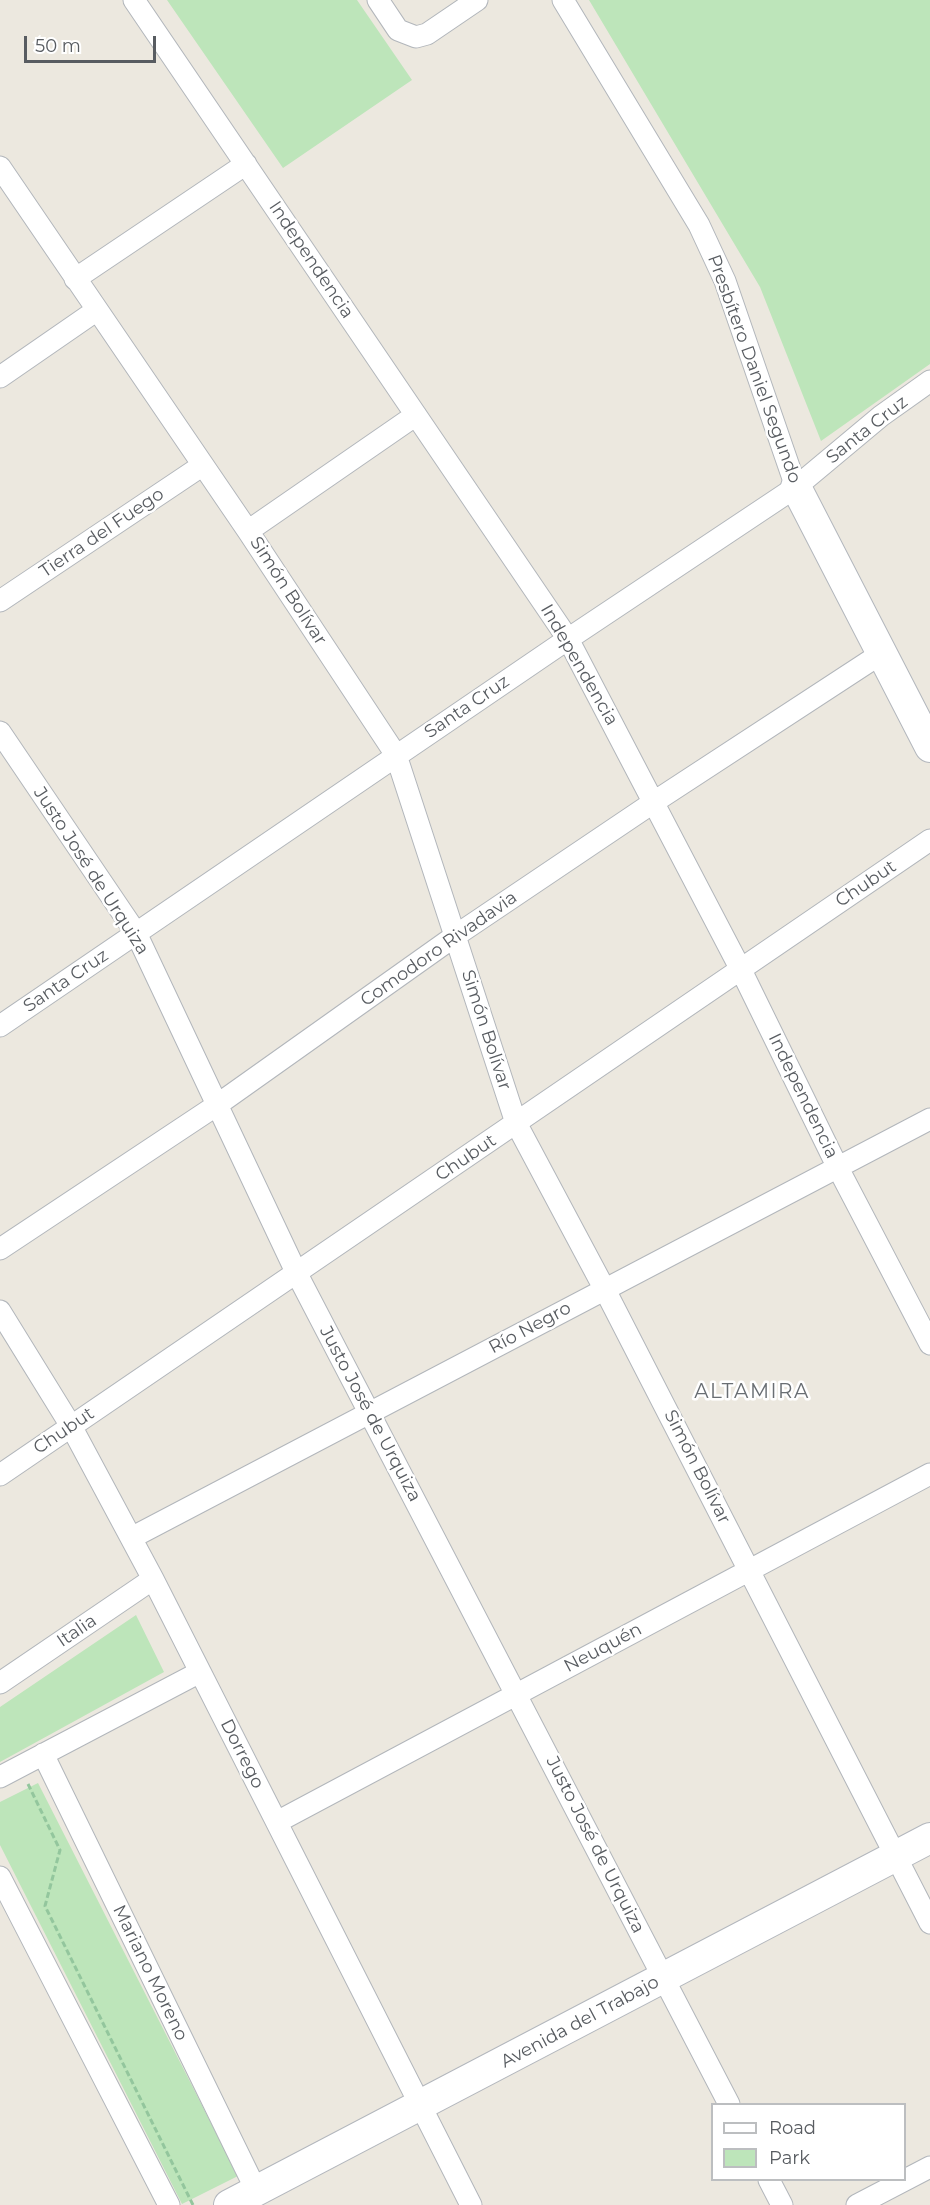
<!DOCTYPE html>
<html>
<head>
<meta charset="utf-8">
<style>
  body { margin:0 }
  #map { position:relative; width:930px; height:2205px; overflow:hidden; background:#ece8df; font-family:Montserrat,sans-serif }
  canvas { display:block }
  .legend { position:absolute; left:711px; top:2103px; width:195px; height:78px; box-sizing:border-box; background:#fff; border:2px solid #bcbec0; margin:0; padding:8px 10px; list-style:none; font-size:18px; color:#585c61 }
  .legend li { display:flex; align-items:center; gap:12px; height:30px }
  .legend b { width:30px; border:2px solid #bcbec0 }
  .scale { position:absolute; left:24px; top:36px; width:132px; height:27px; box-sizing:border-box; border:3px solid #585c61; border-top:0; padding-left:8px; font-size:18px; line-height:21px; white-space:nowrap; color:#585c61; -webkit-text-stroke:4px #fff; paint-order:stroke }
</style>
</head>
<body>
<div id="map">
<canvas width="930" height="2205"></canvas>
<ul class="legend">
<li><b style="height:8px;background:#fff"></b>Road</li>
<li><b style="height:16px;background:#bde5ba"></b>Park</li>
</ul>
<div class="scale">50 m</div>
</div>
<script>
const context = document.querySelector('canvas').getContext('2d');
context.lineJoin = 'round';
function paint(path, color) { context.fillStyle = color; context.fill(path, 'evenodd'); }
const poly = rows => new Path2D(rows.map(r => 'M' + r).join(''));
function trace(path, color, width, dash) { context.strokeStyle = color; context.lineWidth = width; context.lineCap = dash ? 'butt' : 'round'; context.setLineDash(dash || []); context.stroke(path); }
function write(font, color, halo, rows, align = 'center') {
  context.font = font + ' Montserrat,sans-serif'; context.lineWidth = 5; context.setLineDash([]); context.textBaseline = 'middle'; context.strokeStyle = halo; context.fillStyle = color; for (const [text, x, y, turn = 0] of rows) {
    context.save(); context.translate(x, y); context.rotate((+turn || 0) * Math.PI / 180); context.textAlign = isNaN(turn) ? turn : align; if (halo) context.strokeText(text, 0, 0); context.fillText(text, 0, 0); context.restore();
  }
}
const green = poly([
  [167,0,357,0,412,80,283,168],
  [589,0,930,0,930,364,821,441,760,287],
  [136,1615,164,1672,0,1762,0,1707],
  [38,1783,238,2176,182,2204,0,1845,0,1802]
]);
const path = poly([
  [28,1784,60,1850,45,1906,193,2205]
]);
const street = poly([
  [134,0,568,639,741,970,838,1168,930,1344],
  [378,0,398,30,416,37,427,34,477,0],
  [563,0,699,225,725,281,796,487],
  [0,167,248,531,396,755,516,1123,604,1288,930,1923],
  [75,279,246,164],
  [0,377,97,310],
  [248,531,416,415],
  [0,601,203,465],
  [0,732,136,933,297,1274,729,2104],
  [0,1026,568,639,796,487,881,416,930,381],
  [0,1249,217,1105,455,936,654,802,882,653],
  [0,1311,71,1426,153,1579,471,2205],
  [0,1475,930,840],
  [131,1538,930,1119],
  [0,1683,153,1579],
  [43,1754,257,2192],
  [0,1777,200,1672],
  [277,1822,930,1474],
  [0,1877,169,2205],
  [769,2180,782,2205],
  [857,2205,930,2167]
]);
const secondary = poly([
  [796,487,930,747],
  [229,2205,930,1838]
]);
const streetNames = [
  ["Independencia",311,260,56],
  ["Presbítero Daniel Segundo",754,369,70],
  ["Santa Cruz",867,430,-38],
  ["Tierra del Fuego",102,533,-34],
  ["Simón Bolívar",288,591,57],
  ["Independencia",579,665,60],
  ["Santa Cruz",467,707,-34],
  ["Justo José de Urquiza",91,871,57],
  ["Chubut",866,884,-34],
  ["Comodoro Rivadavia",439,949,-35],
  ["Santa Cruz",66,981,-34],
  ["Simón Bolívar",486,1030,72],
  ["Independencia",803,1096,64],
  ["Chubut",466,1158,-34],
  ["Río Negro",530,1328,-28],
  ["Justo José de Urquiza",370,1414,62],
  ["Chubut",64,1431,-34],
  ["Simón Bolívar",697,1467,63],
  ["Italia",77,1631,-34],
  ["Neuquén",603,1648,-28],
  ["Dorrego",242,1754,63],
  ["Justo José de Urquiza",595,1845,63],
  ["Mariano Moreno",150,1973,64],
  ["Avenida del Trabajo",580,2022,-28]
];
const neighbourhoodNames = [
  ["ALTAMIRA",752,1392]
];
paint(green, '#bde5ba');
trace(street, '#b2b6bb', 23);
trace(secondary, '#b3b7bd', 32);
trace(path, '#93c69d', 3, [6, 3]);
trace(street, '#fff', 21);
trace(secondary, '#fff', 30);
write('18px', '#585c61', '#fff', streetNames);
context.letterSpacing = '1.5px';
write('20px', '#696e73', '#fff', neighbourhoodNames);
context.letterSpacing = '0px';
</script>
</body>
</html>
